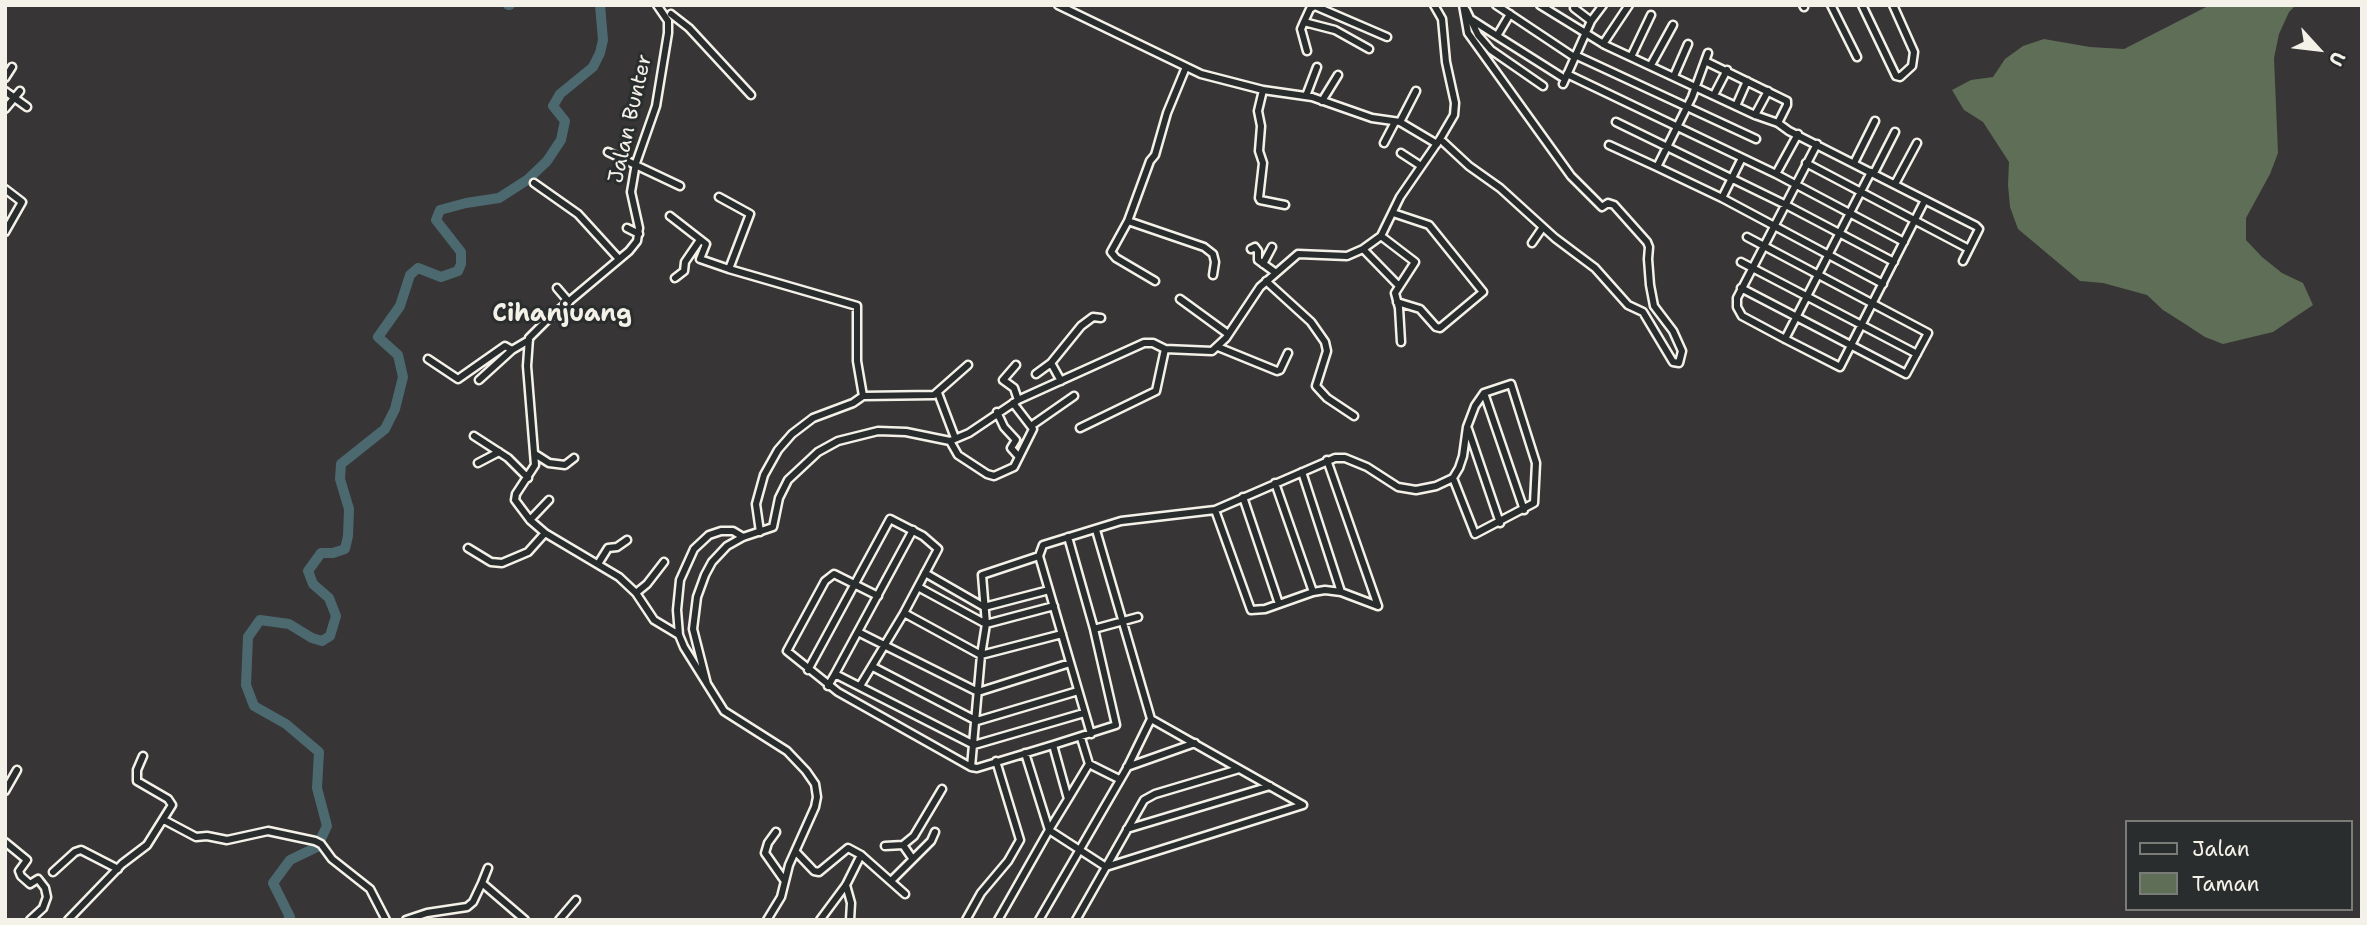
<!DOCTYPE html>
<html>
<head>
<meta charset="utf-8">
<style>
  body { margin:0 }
  #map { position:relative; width:2367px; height:925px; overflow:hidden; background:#373536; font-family:"Shantell Sans",sans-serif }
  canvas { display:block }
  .frame { position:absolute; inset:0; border:7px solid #f4f1e8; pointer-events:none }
  .legend { position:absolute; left:2125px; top:820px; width:228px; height:91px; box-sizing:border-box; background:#2a2d2e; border:2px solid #7b7b78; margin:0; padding:9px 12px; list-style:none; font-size:21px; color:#f4f1e8 }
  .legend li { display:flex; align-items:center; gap:14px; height:35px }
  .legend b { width:35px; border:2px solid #7b7b78 }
  .north { position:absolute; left:2283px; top:14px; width:70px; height:70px; -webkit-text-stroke:5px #2a2d2e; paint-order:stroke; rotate:117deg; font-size:19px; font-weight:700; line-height:28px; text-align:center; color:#f4f1e8 }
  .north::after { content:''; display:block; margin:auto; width:24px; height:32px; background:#f4f1e8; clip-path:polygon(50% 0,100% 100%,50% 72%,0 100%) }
</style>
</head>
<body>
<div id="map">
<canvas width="2367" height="925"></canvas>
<div class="frame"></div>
<ul class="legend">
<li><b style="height:9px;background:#2a2d2e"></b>Jalan</li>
<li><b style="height:19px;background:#5f6e56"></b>Taman</li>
</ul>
<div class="north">U</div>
</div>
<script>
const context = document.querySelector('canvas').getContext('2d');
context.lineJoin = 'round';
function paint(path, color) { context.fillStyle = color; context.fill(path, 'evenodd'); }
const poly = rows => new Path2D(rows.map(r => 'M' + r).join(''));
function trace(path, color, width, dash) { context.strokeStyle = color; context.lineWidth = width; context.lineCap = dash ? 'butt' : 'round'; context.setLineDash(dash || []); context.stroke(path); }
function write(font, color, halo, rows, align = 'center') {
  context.font = font + ' "Shantell Sans",sans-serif'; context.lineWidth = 6; context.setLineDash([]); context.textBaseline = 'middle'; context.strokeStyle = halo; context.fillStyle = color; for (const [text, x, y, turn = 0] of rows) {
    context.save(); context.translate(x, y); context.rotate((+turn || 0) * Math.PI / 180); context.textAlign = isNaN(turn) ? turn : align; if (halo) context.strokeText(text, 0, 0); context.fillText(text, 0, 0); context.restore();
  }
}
const green = poly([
  [2210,5,2296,5,2289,12,2279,34,2274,58,2278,153,2270,174,2246,218,2246,240,2262,257,2282,273,2303,283,2313,305,2273,332,2223,344,2205,337,2182,322,2163,310,2147,295,2103,283,2080,281,2018,229,2010,207,2008,185,2009,162,1983,122,1964,110,1952,90,1971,80,1993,77,2005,59,2023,46,2044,39,2090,47,2124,49]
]);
const river = poly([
  [508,5,510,5],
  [288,920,290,917,273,883,290,860,317,847,327,826,317,788,319,752,286,724,254,706,246,685,248,637,260,620,289,624,312,638,322,641,330,636,336,616,329,598,313,584,308,571,321,553,333,553,345,549,348,536,349,509,340,479,341,464,385,429,395,409,403,377,398,355,378,337,400,306,410,275,418,268,441,277,458,271,461,264,461,252,436,220,440,210,466,203,499,198,527,180,547,161,561,140,565,121,553,106,560,94,593,67,600,53,603,40,600,5]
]);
const minor = poly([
  [657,5,668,21,668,33,656,106,636,163,631,192,639,228,637,241,629,251,548,319,529,338,527,366,535,465,516,494,515,500,530,520,545,533,619,577,636,593,654,620,679,635,684,647,724,711,787,751,806,771,815,784,817,797,815,807,789,865,781,897,767,920],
  [1058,5,1201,74,1263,90,1312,97,1372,118,1400,122,1437,144],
  [1496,5,1574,57],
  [1540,5,1605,45,1755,115,1778,123,1789,131,1976,226,1979,229,1963,261],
  [1575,5,1574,8,1591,21],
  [1803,5,1804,7],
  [1831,5,1857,57],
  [1862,5,1896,76,1900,77,1912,66,1914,52,1893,5],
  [1315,6,1387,37],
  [1466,10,1478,35,1491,50,1543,86],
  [671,14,689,28,751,95],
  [1510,14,1497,36,1565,79],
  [1472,20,1497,36],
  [1304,22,1310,9,1316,5],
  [1603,44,1629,5],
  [1307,51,1301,29,1304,22,1335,30,1369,49],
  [1575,55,1756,139],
  [1631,57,1651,15],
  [1705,61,1787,101,1787,105,1778,123],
  [1651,65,1673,25],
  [1567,74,1776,174,1904,242],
  [1674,76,1688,44],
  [5,78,12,67],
  [1563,84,1591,21,1603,5],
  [1263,90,1258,111,1261,126,1259,151,1263,163,1259,198,1260,200,1285,205],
  [5,91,27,107],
  [1714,95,1727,70],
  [1306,96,1317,67],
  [1322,101,1338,75],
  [1736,106,1747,81],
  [5,109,20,91],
  [1755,115,1768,91],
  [1400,122,1416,91],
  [1616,122,1786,205,1894,262],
  [1440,139,1469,166,1500,188,1555,238,1595,268,1628,305,1643,312,1673,362,1679,363,1682,351,1673,331,1654,306,1650,285,1648,259,1649,247,1647,242,1614,205,1608,203,1602,207,1571,176,1468,33,1463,5],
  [1384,143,1395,122],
  [1817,144,1737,298,1737,307,1742,316,1785,339,1840,367,1925,200],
  [1609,145,1657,167,1692,97,1708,53],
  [608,152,680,186],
  [1401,153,1421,166],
  [1806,163,1969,249],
  [1854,163,1875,121],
  [1657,167,1722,198,1883,284],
  [1874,173,1895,132],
  [1776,174,1798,134],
  [534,183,578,214,619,259],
  [1895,184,1917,143],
  [5,189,22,202,5,232],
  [719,197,750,214,729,269,857,306,857,361,863,396],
  [1722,198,1742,158],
  [1393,213,1429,225,1483,292,1440,328,1436,327,1420,309,1397,302],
  [670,216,706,244,700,259,729,269],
  [1128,221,1204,247,1213,254,1215,262,1213,275],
  [627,228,639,234],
  [1381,236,1415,262,1395,293,1399,308,1401,342],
  [1532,243,1543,227],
  [1251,249,1255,247,1258,251,1258,260,1276,273],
  [1363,249,1399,286],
  [1741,262,1917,354],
  [1263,264,1272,247],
  [675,278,684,271,685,262,700,240],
  [1155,281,1116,258,1111,252,1128,221,1150,161,1155,155,1167,113,1186,67],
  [1266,281,1311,322,1325,342,1327,351,1316,386,1327,398,1354,416],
  [557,288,569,302],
  [1741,288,1906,374,1928,333,1747,237],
  [1180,299,1228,334],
  [1785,339,1871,172],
  [1218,347,1277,371,1280,370,1288,353],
  [428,359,458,379,505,346,512,350],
  [1016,365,1003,380,1014,388,1018,400],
  [1036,374,1051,363],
  [479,380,512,350,529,340],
  [1061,381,1051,363,1081,326,1093,317,1101,318],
  [938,393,955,438],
  [1484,393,1524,510],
  [997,412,1004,427,1016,440,1011,448,1019,457],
  [1031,426,1074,396],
  [1080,428,1156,391,1165,349],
  [1468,429,1500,523],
  [474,436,508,458,528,478],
  [950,441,958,455,987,474,994,476,1014,467,1033,429,1013,403],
  [535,454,549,463,565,465,574,458],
  [1327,460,1378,606],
  [478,463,499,452],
  [1302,472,1341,592],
  [1275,483,1313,592],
  [1243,497,1279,604],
  [530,520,549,500],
  [760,532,756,504,764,475,778,450,792,434,813,418,853,403,863,396,934,395,968,365],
  [1068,537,1094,629,1116,725,1053,745,1068,799,1049,830,1106,867,1303,805,1151,719,1096,530],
  [468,548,491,562,502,563,528,552,545,533],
  [1039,556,982,575,986,624,981,655,971,767,977,768,1053,745],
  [598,564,608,548,617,547,627,540],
  [925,573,984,607,1049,590],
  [918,587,986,624,1054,606],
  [636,593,647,584,664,562],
  [878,596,834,574,825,581,787,651,838,692,971,767],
  [1378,606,1341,592,1325,590,1313,592,1265,609,1251,610,1215,510,1335,458,1345,458,1367,467,1398,487,1416,490,1436,486,1453,478,1459,468,1463,456,1467,427,1475,406,1484,393,1511,384,1536,463,1534,503,1475,534,1453,478],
  [904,613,981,655,1062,634],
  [1094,629,1138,617],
  [858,632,978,692,1070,663],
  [679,635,677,610,680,580,694,549,709,535,721,531,733,531,743,537],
  [873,667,977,721,1078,691],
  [808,670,890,519,923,536,938,549,904,613,860,686],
  [835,674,913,530],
  [707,684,693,629,697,597,705,575,712,562,727,546,743,537,773,527,779,498,788,480,818,452,838,441,878,431,906,432,950,441,969,433,1018,400,1144,343,1153,343,1165,349,1212,351,1226,338,1260,287,1298,254,1347,256,1363,249,1381,236,1400,197,1440,139,1454,115,1455,103,1446,62,1442,19,1434,5],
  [828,686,835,674,974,745,1084,713],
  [1091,734,1039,556,1043,545,1121,521,1215,510],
  [1089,764,1119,779],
  [1127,767,1195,743],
  [5,791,17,770],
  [1068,799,1089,764,1081,738],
  [164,820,196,837,207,836,227,840,268,831,315,841,321,844,332,859,370,889,386,920],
  [1127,829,1270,786],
  [776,832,768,843,765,853,784,880],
  [5,842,27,860,19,871,21,876,30,884,38,879,45,888,47,897,43,908,30,920],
  [885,846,903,845],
  [796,852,814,871,819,872,848,848,861,855,905,894],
  [912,858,903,845,914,836,942,789],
  [488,868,482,883,525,920],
  [53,872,75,852,81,850,118,869],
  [892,880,931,841,935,832],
  [846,885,851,903,850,920],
  [68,920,122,864,147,845,172,805,168,799,137,781,137,770,143,756],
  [406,920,427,913,467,907,473,902,482,883],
  [559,920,576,900],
  [820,920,846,885,861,855],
  [966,920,981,893,1008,861,1020,840,996,761],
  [998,920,1049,830,1025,753],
  [1039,920,1127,768,1151,719],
  [1076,920,1144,800,1155,794,1239,769]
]);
const streetNames = [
  ["Jalan Bunter",631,119,-77]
];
const quarterNames = [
  ["Cihanjuang",562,315]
];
paint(green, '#5f6e56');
trace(river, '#4c6970', 10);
trace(minor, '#f4f1e8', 11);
trace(minor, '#2a2d2e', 6);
write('21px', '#f4f1e8', '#2a2d2e', streetNames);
write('bold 24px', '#f4f1e8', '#2a2d2e', quarterNames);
</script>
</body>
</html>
